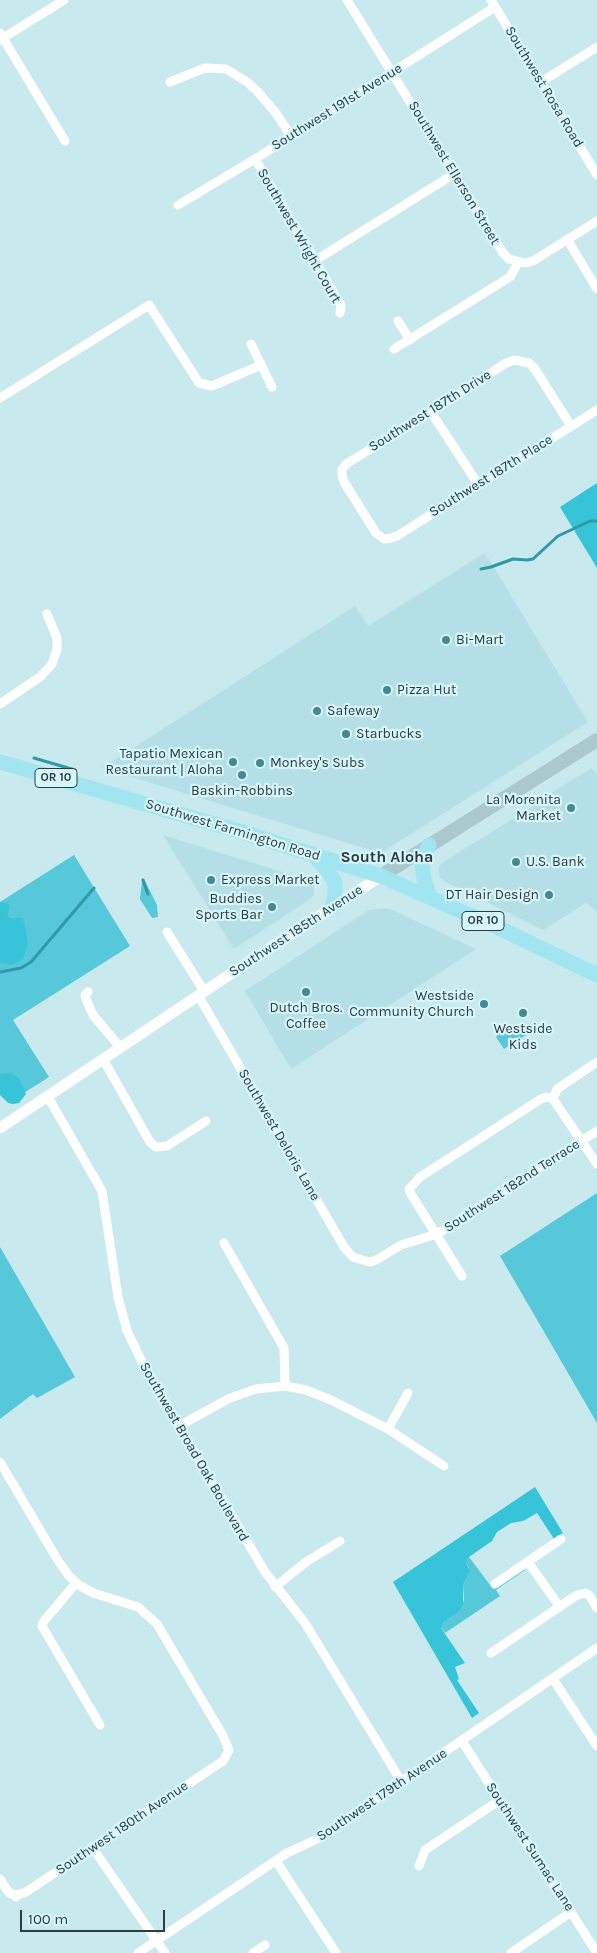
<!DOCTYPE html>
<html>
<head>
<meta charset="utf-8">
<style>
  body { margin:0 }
  #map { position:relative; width:597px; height:1953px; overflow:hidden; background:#c8e9ee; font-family:Karla,sans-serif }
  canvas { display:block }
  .scale { position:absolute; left:20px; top:1910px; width:145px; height:22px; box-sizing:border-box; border:2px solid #2f3c3e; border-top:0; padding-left:6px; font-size:15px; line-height:18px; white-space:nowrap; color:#2f3c3e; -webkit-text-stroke:4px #d5f6fc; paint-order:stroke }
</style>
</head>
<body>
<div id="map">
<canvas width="597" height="1953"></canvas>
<div class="scale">100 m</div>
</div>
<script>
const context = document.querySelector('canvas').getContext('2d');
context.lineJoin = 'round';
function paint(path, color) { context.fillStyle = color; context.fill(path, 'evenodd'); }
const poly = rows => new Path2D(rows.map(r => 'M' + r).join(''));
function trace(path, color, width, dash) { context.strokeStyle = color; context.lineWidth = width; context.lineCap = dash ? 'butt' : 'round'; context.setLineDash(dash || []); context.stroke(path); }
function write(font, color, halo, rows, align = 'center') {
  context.font = font + ' Karla,sans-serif'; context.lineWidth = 4.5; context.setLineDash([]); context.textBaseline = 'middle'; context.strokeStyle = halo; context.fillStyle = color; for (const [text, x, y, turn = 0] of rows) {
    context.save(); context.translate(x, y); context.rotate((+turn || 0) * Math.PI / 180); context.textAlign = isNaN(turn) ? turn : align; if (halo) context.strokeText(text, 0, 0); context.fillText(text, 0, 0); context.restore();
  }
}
const built = poly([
  [485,553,588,722,384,851,377,852,102,768,355,606,368,626],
  [592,768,597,775,597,911,586,903,543,930,444,881,440,877,438,868,443,862,537,804,536,802],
  [163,835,308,880,314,885,314,895,310,899,234,949],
  [388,908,476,949,291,1069,245,991,369,910]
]);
const green = poly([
  [74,855,130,946,13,1020,49,1077,11,1101,0,1083,0,902],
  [144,879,157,905,158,917,152,918,140,899,142,881],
  [505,1023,528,1034,504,1049,496,1037],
  [597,1193,597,1423,500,1256],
  [0,1247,75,1377,37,1398,33,1394,0,1419],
  [469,1557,493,1589,524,1568,525,1570,496,1590,500,1596,445,1633,441,1628,444,1622,458,1613,464,1600,463,1585,469,1573,469,1568,466,1563]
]);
const forest = poly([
  [597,483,597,568,560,507],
  [0,902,10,905,7,916,11,918,22,918,24,922,28,944,23,959,12,965,0,963],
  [11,1073,19,1078,26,1094,19,1103,13,1104,8,1103,0,1095,0,1074],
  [535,1487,563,1533,554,1539,537,1513,523,1521,511,1523,497,1532,492,1541,469,1557,466,1563,470,1571,463,1585,463,1604,458,1613,444,1622,441,1628,465,1663,455,1667,459,1679,457,1680,479,1713,472,1718,393,1582]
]);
const stream = poly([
  [481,569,491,567,513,559,527,560,533,559,558,536,590,521,597,521],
  [34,758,75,770],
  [143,880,148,894],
  [0,972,21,968,31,962,94,888]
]);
const minor = poly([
  [347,0,503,253,509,259,525,263,533,261,597,221],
  [491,0,597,175],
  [0,33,65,141],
  [0,40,64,0],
  [170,82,205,68,226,69,247,82,257,91,276,113,291,136],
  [541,82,597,47],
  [255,159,341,305,340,313],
  [178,205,255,159,495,7],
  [567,239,597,289],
  [316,260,454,174],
  [398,321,410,340],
  [251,344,272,387],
  [394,349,510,277,518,263],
  [0,398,149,305,199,383,212,386,261,365],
  [431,412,478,484],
  [571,426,535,369,529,363,514,360,506,363,431,412,346,464,342,469,342,475,344,482,376,533,384,539,391,538,397,536,597,410],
  [0,704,40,677,52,664,57,649,57,638,47,614],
  [167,932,204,991],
  [88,992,85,995,86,999,93,1015,120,1047],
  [198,995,344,1247,353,1257,362,1260,370,1262,376,1260,401,1245,437,1234,597,1131],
  [103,1059,150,1142,156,1147,167,1146,206,1121],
  [48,1097,102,1191,118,1297,127,1331,143,1364,265,1572,305,1623,401,1781],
  [553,1099,597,1164],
  [224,1243,284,1348,285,1386],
  [462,1276,411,1194,409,1189,420,1177,541,1099,547,1097,553,1099,557,1089,597,1062],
  [179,1426,230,1398,256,1389,285,1386,306,1390,331,1400,388,1429,444,1466],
  [388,1429,408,1393],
  [0,1462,57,1559,69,1576,79,1585,93,1593,138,1607,157,1624,222,1734,229,1750,223,1761,26,1892,17,1895,16,1897],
  [528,1562,560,1607],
  [76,1583,44,1621,42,1626,100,1725],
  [495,1584,561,1539],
  [275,1587,306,1562,340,1541],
  [491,1653,577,1595,585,1593,589,1595,597,1608],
  [553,1679,597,1746],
  [462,1741,597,1953],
  [92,1847,165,1953],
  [276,1861,336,1953],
  [419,1866,425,1850,500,1800],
  [0,1879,7,1890,11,1894,17,1895],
  [138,1953,287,1853,317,1839,597,1648],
  [253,1953,265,1945],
  [511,1953,571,1912]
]);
const tertiary = poly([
  [0,1128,244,965,381,876]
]);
const secondary = poly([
  [381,876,597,740]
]);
const primary = poly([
  [0,762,242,832,381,876,499,928,597,975],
  [429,845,423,859,422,865,424,879,430,896],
  [313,854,330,874,335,883,335,895,332,907]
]);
const markers = [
  [446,640,5,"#438993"],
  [387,690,5,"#438993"],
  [317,711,5,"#438993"],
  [346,734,5,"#438993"],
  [233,762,5,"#438993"],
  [260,763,5,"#438993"],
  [242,775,5,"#438993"],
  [571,808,5,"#438993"],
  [516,862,5,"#438993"],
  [211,880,5,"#438993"],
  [549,895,5,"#438993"],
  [272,907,5,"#438993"],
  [306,992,5,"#438993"],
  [484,1004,5,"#438993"],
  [523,1013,5,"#438993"]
];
const shields = [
  [56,778,42],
  [483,921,42]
];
const shieldNames = [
  ["OR 10",56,778],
  ["OR 10",483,921]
];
const streetNames = [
  ["Southwest Rosa Road",544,87,59],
  ["Southwest 191st Avenue",337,107,-32],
  ["Southwest Ellerson Street",454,173,59],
  ["Southwest Wright Court",299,236,60],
  ["Southwest 187th Drive",430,411,-32],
  ["Southwest 187th Place",491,476,-32],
  ["Southwest Farmington Road",233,830,17],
  ["Southwest 185th Avenue",296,931,-33],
  ["Southwest Deloris Lane",279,1135,60],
  ["Southwest 182nd Terrace",512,1186,-33],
  ["Southwest Broad Oak Boulevard",194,1452,60],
  ["Southwest 179th Avenue",382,1795,-34],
  ["Southwest 180th Avenue",122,1828,-34],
  ["Southwest Sumac Lane",530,1847,57]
];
const poiNames = [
  ["Bi-Mart",456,640],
  ["Pizza Hut",397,690],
  ["Safeway",327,711],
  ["Starbucks",356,734],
  ["Tapatio Mexican",223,754,"right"],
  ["Restaurant | Aloha",223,770,"right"],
  ["Monkey's Subs",270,763],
  ["Baskin-Robbins",242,791,"center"],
  ["La Morenita",561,800,"right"],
  ["Market",561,816,"right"],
  ["U.S. Bank",526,862],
  ["Express Market",221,880],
  ["DT Hair Design",539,895,"right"],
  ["Buddies",262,899,"right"],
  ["Sports Bar",262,915,"right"],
  ["Westside",474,996,"right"],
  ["Community Church",474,1012,"right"],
  ["Dutch Bros.",306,1008,"center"],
  ["Coffee",306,1024,"center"],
  ["Westside",523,1029,"center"],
  ["Kids",523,1045,"center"]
];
const quarterNames = [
  ["South Aloha",387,857]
];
paint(built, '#b5dfe6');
paint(green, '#57c8d9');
paint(forest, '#37c4d8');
trace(stream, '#3098a7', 3);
trace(minor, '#fff', 9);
trace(tertiary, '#fff', 11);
trace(secondary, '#abc9cd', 14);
trace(primary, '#a0e5ef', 15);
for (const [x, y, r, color] of markers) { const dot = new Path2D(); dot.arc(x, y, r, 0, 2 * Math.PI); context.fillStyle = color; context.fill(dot); trace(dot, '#d5f6fc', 2); }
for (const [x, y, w] of shields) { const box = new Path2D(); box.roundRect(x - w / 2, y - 9.5, w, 19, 4); context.fillStyle = '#d5f6fc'; context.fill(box); trace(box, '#2f3c3e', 1); }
write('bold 12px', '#2f3c3e', null, shieldNames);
write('14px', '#2f3c3e', '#d5f6fc', streetNames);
write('14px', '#2f3c3e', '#d5f6fc', poiNames, 'left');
write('bold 16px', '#2f3c3e', '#d5f6fc', quarterNames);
</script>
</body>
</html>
